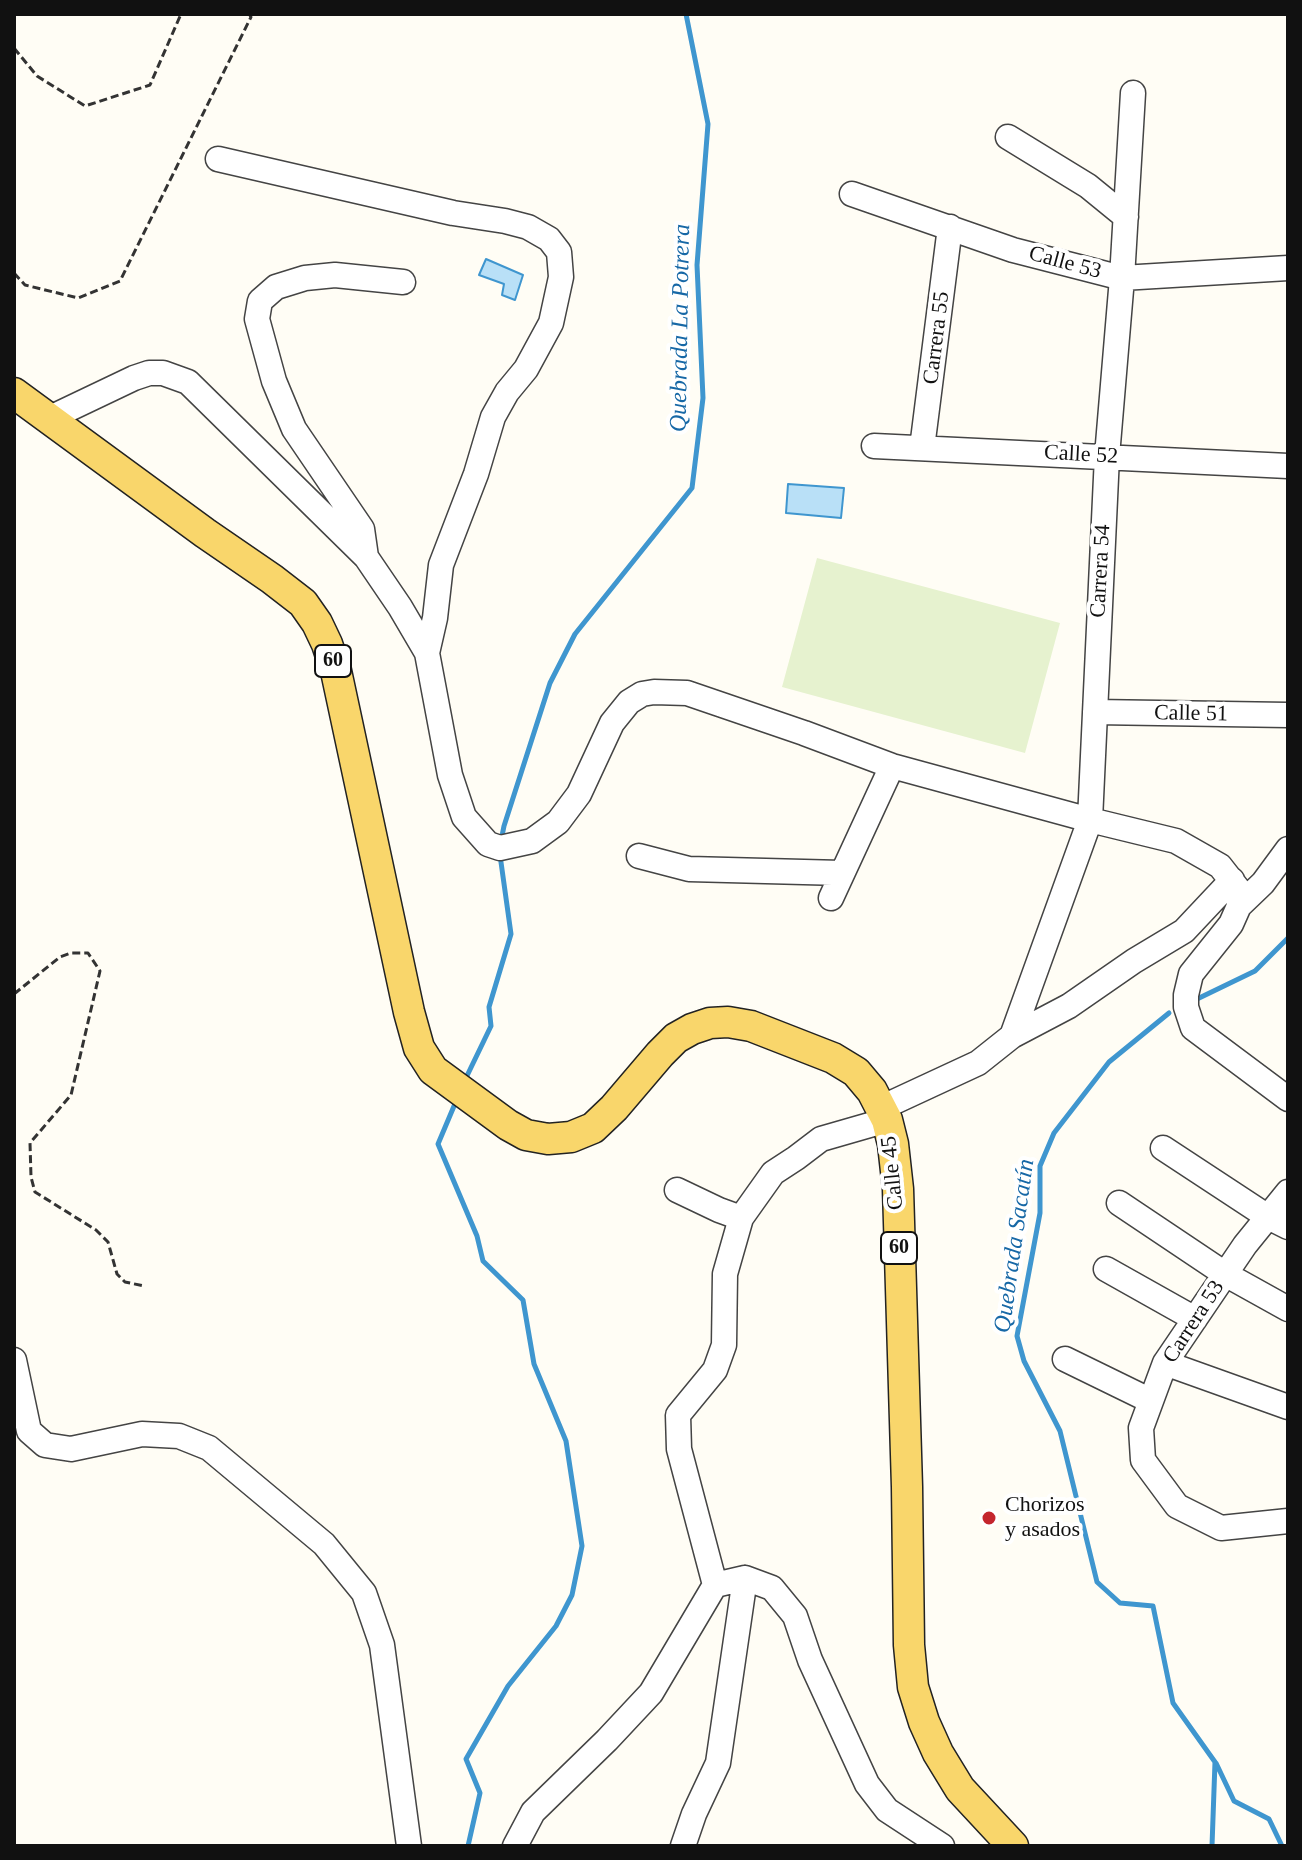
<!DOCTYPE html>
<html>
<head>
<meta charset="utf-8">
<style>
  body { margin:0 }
  #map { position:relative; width:1302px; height:1860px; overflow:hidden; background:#fffdf5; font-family:Georgia,serif }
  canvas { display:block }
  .frame { position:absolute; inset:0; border:16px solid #111; pointer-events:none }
</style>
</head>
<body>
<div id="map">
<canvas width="1302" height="1860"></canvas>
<div class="frame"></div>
</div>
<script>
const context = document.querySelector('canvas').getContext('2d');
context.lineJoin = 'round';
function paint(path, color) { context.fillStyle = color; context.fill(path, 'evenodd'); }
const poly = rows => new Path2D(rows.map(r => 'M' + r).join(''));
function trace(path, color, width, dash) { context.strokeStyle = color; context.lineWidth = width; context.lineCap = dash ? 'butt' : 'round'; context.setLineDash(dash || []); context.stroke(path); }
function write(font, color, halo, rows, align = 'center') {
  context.font = font + ' Georgia,serif'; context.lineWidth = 8; context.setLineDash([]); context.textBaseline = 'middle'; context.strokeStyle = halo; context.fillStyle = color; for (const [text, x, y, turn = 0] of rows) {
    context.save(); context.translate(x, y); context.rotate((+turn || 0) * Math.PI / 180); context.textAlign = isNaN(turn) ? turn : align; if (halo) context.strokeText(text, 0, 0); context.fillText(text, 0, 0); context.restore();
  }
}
const pitch = poly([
  [817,558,1060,623,1025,753,782,687]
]);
const water = poly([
  [486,259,523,275,515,300,502,295,504,284,479,275,486,259],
  [788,484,844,488,841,518,786,513,788,484]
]);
const stream = poly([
  [501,841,504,826,550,683,575,634,692,488,703,398,697,265,708,124,686,14],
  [1195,1000,1255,971,1288,938],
  [1169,1013,1109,1062,1054,1133,1040,1166,1040,1213,1017,1336,1024,1361,1060,1431,1097,1582,1120,1603,1153,1606,1173,1703,1215,1762,1212,1846],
  [464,1082,491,1026,489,1007,511,934,500,855],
  [457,1099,438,1144,477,1236,483,1261,523,1300,534,1364,566,1441,582,1546,572,1595,556,1626,508,1686,466,1759,480,1793,468,1846],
  [1216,1763,1234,1801,1269,1819,1282,1846]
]);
const path = poly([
  [14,48,37,76,85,106,150,85,181,14],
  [14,273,25,285,78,298,120,281,251,17,249,14],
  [14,994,60,957,71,953,88,953,100,971,71,1095,30,1143,31,1177,35,1192,96,1230,108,1242,117,1274,125,1282,144,1286]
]);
const minor = poly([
  [1008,137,1088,186,1126,217],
  [218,159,453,213,505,221,528,227,549,239,559,252,561,277,551,323,526,369,507,392,493,417,476,474,441,565,435,618,427,653],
  [852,194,1013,250,1122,278,1288,268],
  [403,282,335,275,305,278,276,287,260,301,257,319,274,381,294,429,362,529,366,557,400,607,427,653,450,775,464,817,488,844,500,848,532,841,558,822,579,794,612,723,629,702,642,694,654,692,687,693,804,733,892,766,1090,820,1176,841,1220,866,1238,889,1239,906],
  [48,419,134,378,149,373,163,373,188,382,366,557],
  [874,446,1288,466],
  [922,448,950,227],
  [1095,712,1288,715],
  [1288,849,1263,883,1239,906,1231,924,1191,974,1186,995,1186,1007,1193,1028,1288,1099],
  [639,856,689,869,842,873],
  [831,898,892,766],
  [1012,1036,1090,820,1107,456,1122,278,1133,93],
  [881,1108,978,1063,1012,1036,1069,1006,1134,961,1184,931,1232,880],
  [1163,1148,1268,1217,1288,1227],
  [677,1190,719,1210,741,1218,773,1173,796,1158,821,1139,887,1120],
  [1288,1192,1245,1245,1165,1363,1141,1428,1143,1460,1177,1506,1221,1528,1288,1521],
  [1119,1203,1225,1274,1288,1309],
  [1106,1269,1195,1319],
  [1065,1359,1151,1401],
  [14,1360,29,1431,45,1445,71,1449,142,1434,179,1436,209,1448,324,1544,364,1593,382,1645,409,1846],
  [1165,1363,1288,1407],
  [715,1585,679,1449,678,1415,715,1370,724,1345,725,1274,741,1218],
  [515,1846,533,1812,607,1740,651,1693,715,1585,745,1578,772,1588,795,1616,810,1660,867,1784,887,1810,942,1846],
  [683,1846,694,1814,718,1763,745,1578]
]);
const major = poly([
  [14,393,205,533,272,579,303,603,317,623,327,644,336,671,409,1012,419,1048,433,1070,508,1125,526,1135,548,1139,571,1137,593,1128,614,1108,660,1054,676,1038,692,1029,710,1023,728,1022,751,1026,833,1058,856,1072,872,1091,887,1120,893,1144,898,1189,907,1487,909,1645,913,1687,924,1722,938,1753,960,1789,1013,1846]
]);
const markers = [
  [989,1518,8,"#c4262e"]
];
const shields = [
  [333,661,36],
  [899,1248,36]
];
const shieldNames = [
  ["60",333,661],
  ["60",899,1248]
];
const streetNames = [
  ["Calle 53",1065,263,15],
  ["Carrera 55",937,338,-83],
  ["Calle 52",1081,455,3],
  ["Carrera 54",1101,571,-87],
  ["Calle 51",1191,714,1],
  ["Calle 45",893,1173,-96],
  ["Carrera 53",1194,1322,-57]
];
const poiNames = [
  ["Chorizos",1005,1505],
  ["y asados",1005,1530]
];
const waterNames = [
  ["Quebrada La Potrera",681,328,-89],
  ["Quebrada Sacatín",1015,1246,-82]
];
paint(pitch, '#e6f2cf');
paint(water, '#b9e0f7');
trace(water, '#3f96cf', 2);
trace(stream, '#3f96cf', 5);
trace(minor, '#444', 27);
trace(major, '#222', 33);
trace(path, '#333', 3, [8, 4]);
trace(minor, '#fff', 24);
trace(major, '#f9d66b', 30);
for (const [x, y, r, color] of markers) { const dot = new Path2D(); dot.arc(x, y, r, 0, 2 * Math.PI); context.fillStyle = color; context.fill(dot); trace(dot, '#fff', 3); }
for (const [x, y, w] of shields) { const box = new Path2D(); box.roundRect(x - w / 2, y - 16, w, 32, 6); context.fillStyle = '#fff'; context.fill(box); trace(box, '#111', 2); }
write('bold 20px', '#111', null, shieldNames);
write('22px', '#111', '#fff', streetNames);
write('22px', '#111', '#fff', poiNames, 'left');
write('italic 24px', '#1768a6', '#fff', waterNames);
</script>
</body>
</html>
